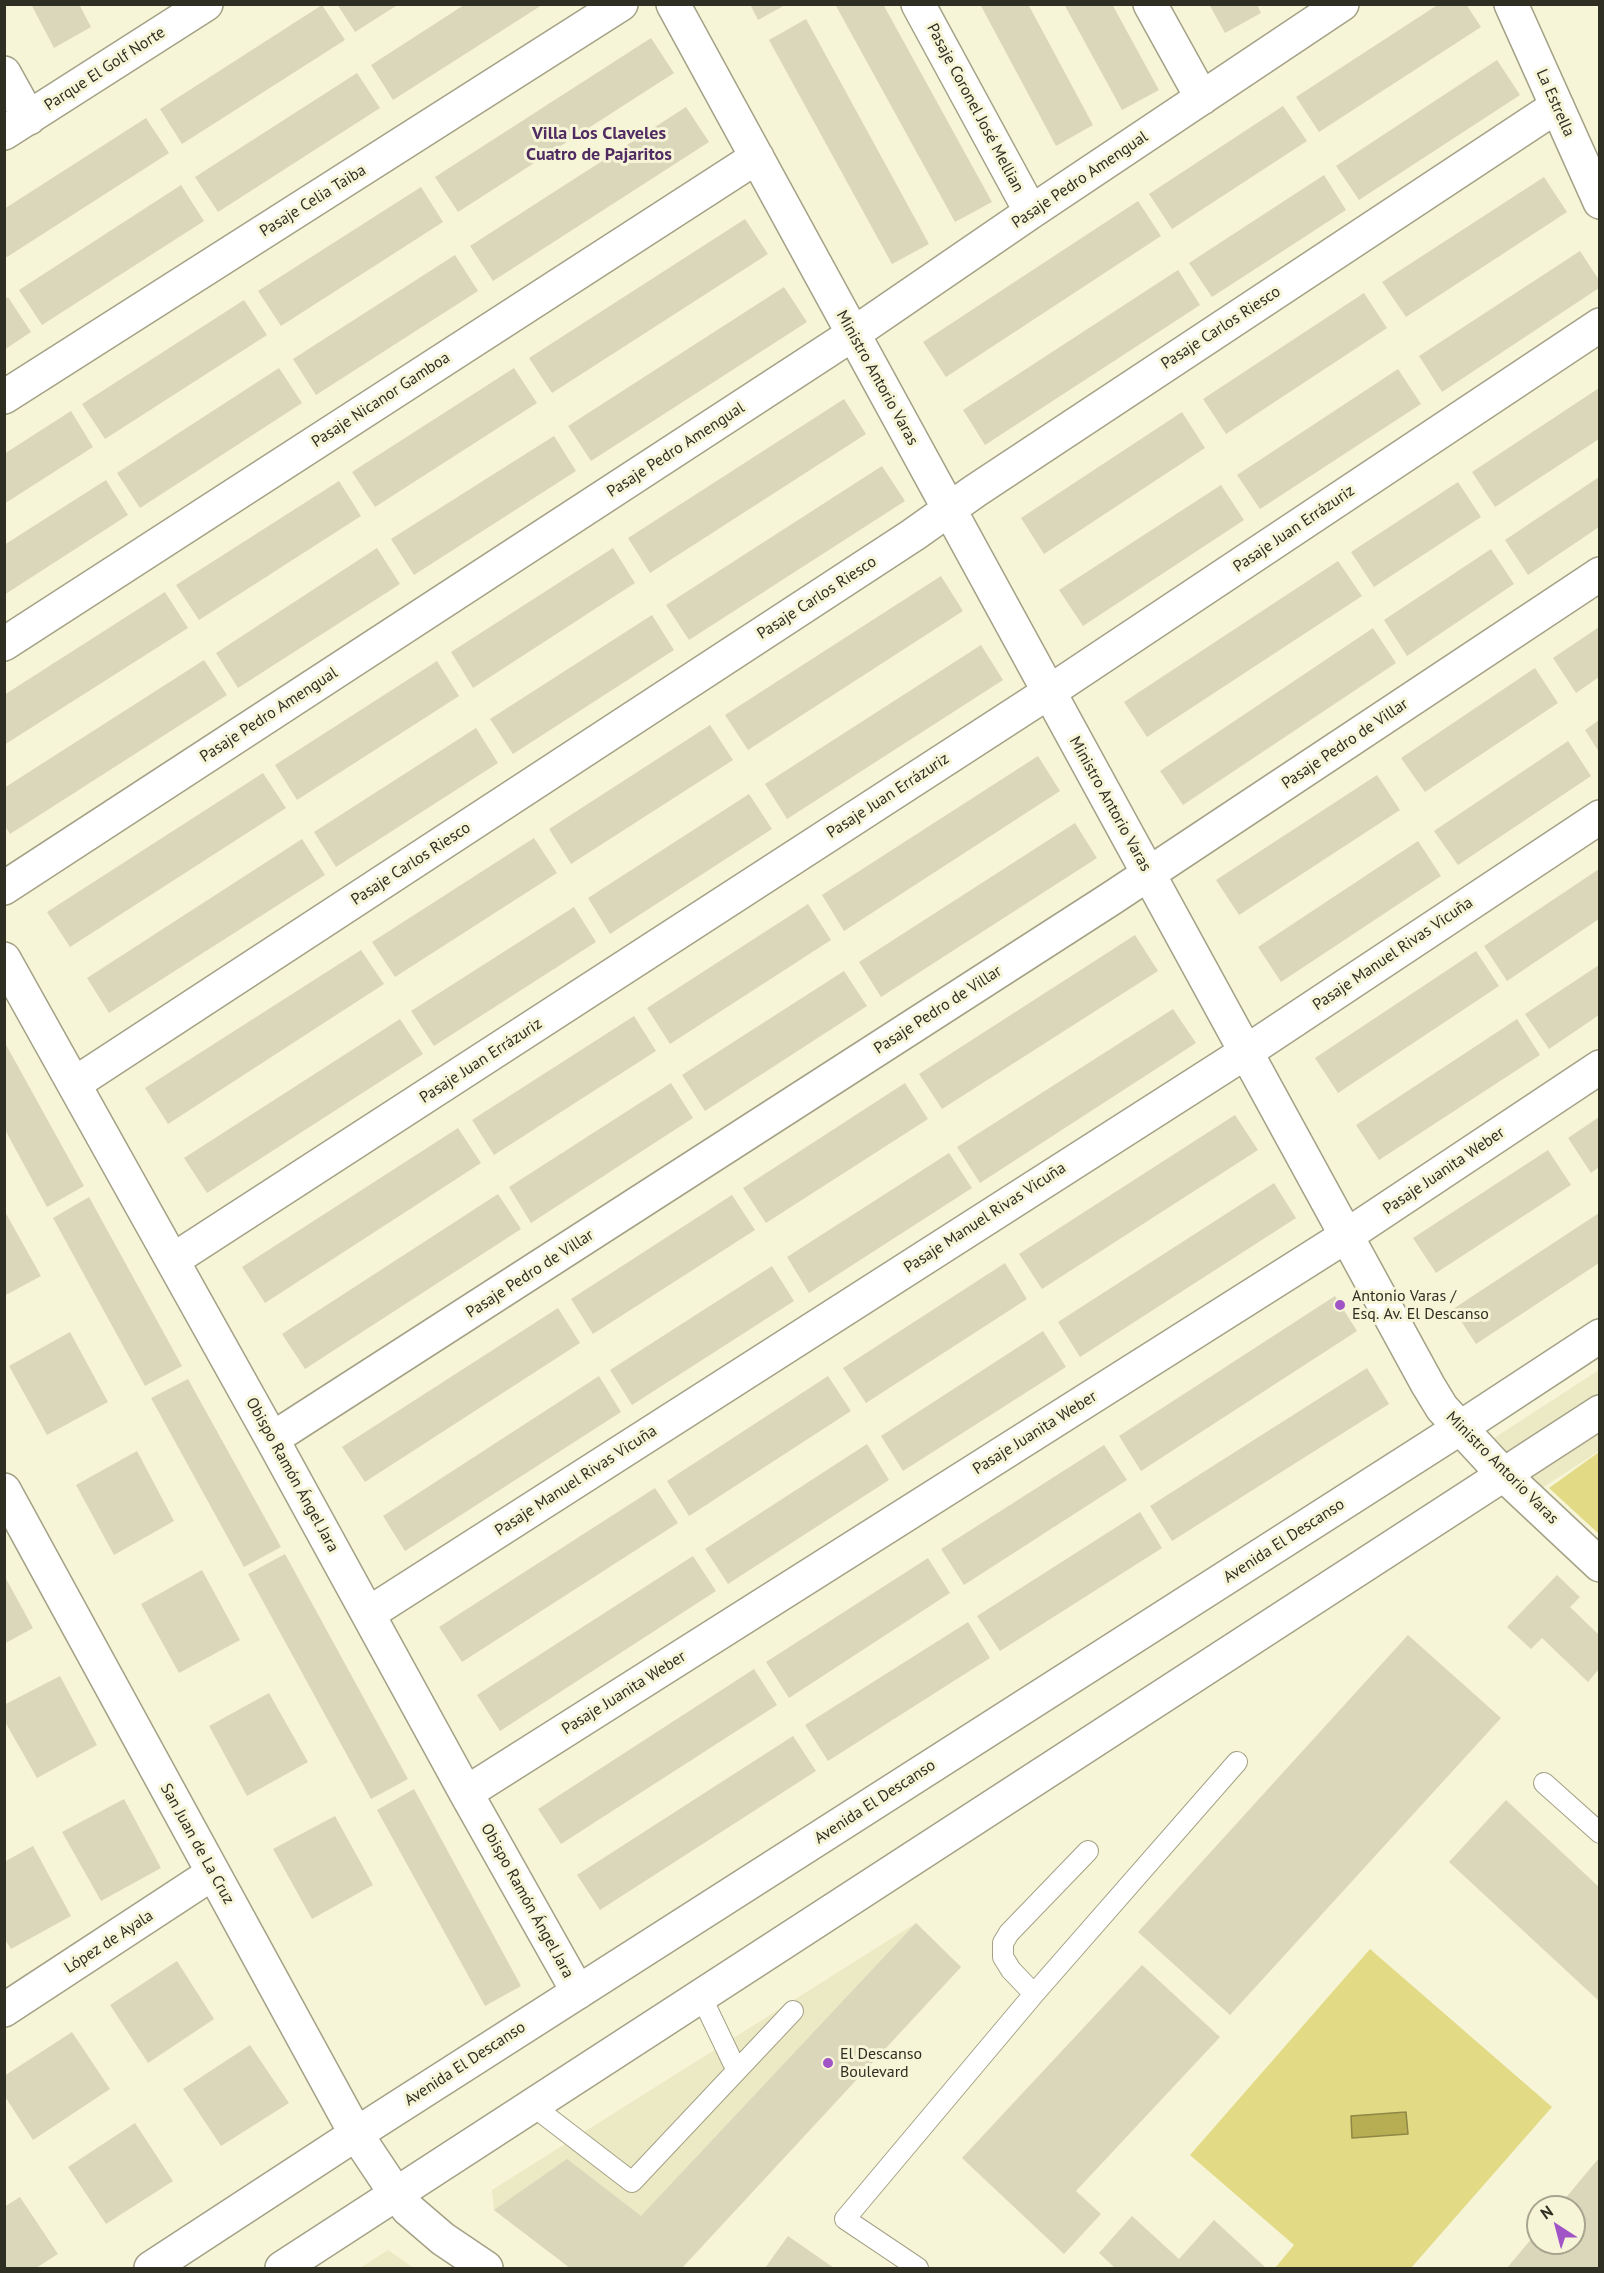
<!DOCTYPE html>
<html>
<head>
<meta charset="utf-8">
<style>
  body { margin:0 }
  #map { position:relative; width:1604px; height:2273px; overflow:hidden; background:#f7f5d7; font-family:"PT Sans",sans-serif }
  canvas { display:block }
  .frame { position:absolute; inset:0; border:6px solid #2f2e23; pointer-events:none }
  .north { position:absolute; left:1526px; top:2195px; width:60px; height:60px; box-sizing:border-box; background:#f7f5d7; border:2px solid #a7a58f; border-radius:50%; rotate:324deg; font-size:16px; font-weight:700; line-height:24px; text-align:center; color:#2f2e23 }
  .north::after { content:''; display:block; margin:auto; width:21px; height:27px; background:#a154c6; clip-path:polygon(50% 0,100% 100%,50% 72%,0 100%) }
</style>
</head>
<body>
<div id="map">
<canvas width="1604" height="2273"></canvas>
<div class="frame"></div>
<div class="north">N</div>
</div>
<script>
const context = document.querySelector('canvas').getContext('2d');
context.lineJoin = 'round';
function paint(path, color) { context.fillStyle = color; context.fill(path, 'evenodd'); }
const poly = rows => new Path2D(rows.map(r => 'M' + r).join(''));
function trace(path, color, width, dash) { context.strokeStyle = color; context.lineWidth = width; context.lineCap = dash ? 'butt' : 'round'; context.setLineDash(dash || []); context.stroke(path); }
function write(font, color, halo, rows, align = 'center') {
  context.font = font + ' "PT Sans",sans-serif'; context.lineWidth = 6; context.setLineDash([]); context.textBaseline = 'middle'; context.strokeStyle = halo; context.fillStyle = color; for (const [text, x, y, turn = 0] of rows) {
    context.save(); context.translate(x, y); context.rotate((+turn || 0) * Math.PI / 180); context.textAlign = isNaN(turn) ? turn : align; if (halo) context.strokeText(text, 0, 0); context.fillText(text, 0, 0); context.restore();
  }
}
const built = poly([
  [1599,1370,1599,1451,1536,1492,1491,1440],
  [916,1923,961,1967,682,2268,570,2268,494,2210,492,2190],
  [388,2250,414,2268,360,2268]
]);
const green = poly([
  [1599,1452,1599,1534,1549,1488],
  [1370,1949,1552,2107,1411,2268,1275,2268,1294,2245,1190,2155]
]);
const water = poly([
  [1406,2112,1408,2134,1352,2138,1351,2116,1406,2112]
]);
const building = poly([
  [31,4,79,4,91,27,54,48],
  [337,4,399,4,355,32],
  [750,4,787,4,758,20],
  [835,4,883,4,992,202,955,222],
  [980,4,1028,4,1093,125,1056,146],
  [1064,4,1112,4,1159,90,1122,110],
  [1209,4,1257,4,1261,13,1225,33],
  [1439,4,1466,4,1481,27,1319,132,1296,97],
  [322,5,345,40,182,144,160,109],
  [464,5,542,5,393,100,371,65],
  [806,19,929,244,892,264,769,40],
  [651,38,674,73,458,212,435,177],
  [1497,60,1520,95,1359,200,1336,166],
  [357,73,380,108,218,212,195,177],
  [1283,106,1307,141,1172,229,1149,194],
  [686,107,709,142,493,281,470,246],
  [146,118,169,153,7,257,4,254,4,209],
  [1324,175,1346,210,1212,297,1189,263],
  [1544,177,1567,212,1406,317,1382,282],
  [181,185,204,221,42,325,19,290],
  [421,187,443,222,281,326,258,291],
  [1138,201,1161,236,946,377,923,342],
  [745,219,768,254,552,393,529,358],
  [1580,251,1599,280,1599,288,1442,392,1419,356],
  [455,255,478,291,316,395,293,359],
  [1178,270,1200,305,985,445,963,410],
  [784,287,807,322,591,461,568,426],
  [1364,293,1387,328,1226,434,1203,399],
  [8,297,31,332,4,350,4,300],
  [244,300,267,335,105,439,82,404],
  [279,368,302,403,140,508,117,473],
  [514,368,537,403,375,507,352,472],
  [1398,369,1421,404,1260,509,1237,475],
  [1599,388,1599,439,1495,507,1472,472],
  [844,399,866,434,650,573,628,538],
  [71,411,93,447,4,504,4,454],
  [1182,412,1205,448,1044,554,1021,518],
  [554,436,576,471,414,575,391,539],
  [882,466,905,501,689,640,666,605],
  [1599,477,1599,527,1528,575,1505,540],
  [106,480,128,515,4,595,4,545],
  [339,481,361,516,199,620,176,585],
  [1458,482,1481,517,1374,587,1351,552],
  [1221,485,1244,520,1083,626,1059,590],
  [377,548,400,584,238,688,216,653],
  [613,548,635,583,473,688,451,652],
  [1491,549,1514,584,1407,656,1384,620],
  [1338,561,1362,596,1147,737,1124,702],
  [941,576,963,611,748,750,725,715],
  [165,592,188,628,4,745,4,695],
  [652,615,674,650,513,754,490,719],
  [1599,627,1599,677,1576,693,1553,658],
  [1373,628,1396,663,1183,805,1160,771],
  [981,645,1003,680,787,819,765,784],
  [204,660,227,695,10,834,4,825,4,788],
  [437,661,459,696,297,800,275,765],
  [1535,668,1558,703,1425,792,1401,758],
  [1599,720,1599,752,1585,730],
  [710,725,733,760,571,864,549,829],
  [476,728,498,763,336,867,314,832],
  [1568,741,1591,776,1458,865,1434,831],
  [1038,756,1060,791,844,931,822,895],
  [263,773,286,808,70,947,47,912],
  [1377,775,1400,810,1239,915,1216,880],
  [749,794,772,829,610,934,588,898],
  [1075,823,1097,858,881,997,859,962],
  [534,838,557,873,395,977,372,942],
  [302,839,325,875,109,1013,87,978],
  [1418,841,1441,876,1281,982,1258,947],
  [1599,869,1599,919,1507,981,1484,946],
  [808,904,831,940,670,1044,647,1008],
  [574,907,596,942,434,1046,411,1011],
  [1135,935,1158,971,942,1109,919,1074],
  [361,950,384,984,168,1124,145,1088],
  [1476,951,1499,986,1338,1093,1315,1058],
  [1599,965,1599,1015,1549,1049,1525,1014],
  [844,971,867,1006,705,1111,682,1075],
  [1173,1009,1196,1043,980,1183,957,1147],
  [634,1016,656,1051,494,1155,472,1120],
  [400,1019,423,1054,207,1193,184,1158],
  [1517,1019,1540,1055,1379,1160,1356,1125],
  [4,1041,84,1186,47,1207,4,1128],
  [671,1083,693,1118,531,1223,509,1187],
  [905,1083,928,1119,766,1223,743,1188],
  [1235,1115,1258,1150,1042,1289,1019,1254],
  [1599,1117,1599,1167,1591,1173,1568,1138],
  [458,1128,481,1163,265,1303,242,1267],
  [1548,1150,1571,1185,1436,1273,1413,1238],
  [949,1153,972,1188,809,1293,787,1257],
  [1274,1183,1296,1218,1080,1357,1058,1322],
  [498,1194,521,1229,305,1369,282,1334],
  [732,1195,755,1230,593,1334,571,1299],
  [89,1197,182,1366,145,1386,53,1218],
  [4,1210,41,1276,4,1296],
  [1599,1213,1599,1263,1476,1344,1453,1309],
  [1005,1263,1027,1299,866,1403,843,1368],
  [772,1266,794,1301,632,1405,610,1370],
  [1335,1296,1357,1331,1141,1471,1119,1436],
  [558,1308,580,1343,365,1482,342,1447],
  [1043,1331,1066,1367,903,1471,881,1436],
  [70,1332,108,1402,47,1435,9,1366],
  [1367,1368,1389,1404,1172,1541,1150,1506],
  [599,1376,621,1412,405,1551,383,1516],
  [828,1376,851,1411,689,1516,667,1481],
  [188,1379,281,1547,244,1567,151,1398],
  [867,1444,889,1480,728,1584,705,1549],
  [1104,1445,1127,1480,964,1585,941,1549],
  [137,1451,174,1521,114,1555,76,1485],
  [655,1488,678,1523,462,1662,439,1627],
  [1140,1512,1162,1548,1000,1651,977,1616],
  [285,1554,408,1779,371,1799,248,1574],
  [693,1556,716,1591,500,1731,477,1695],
  [928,1558,950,1593,789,1698,766,1662],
  [202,1570,240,1640,179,1673,141,1604],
  [4,1575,33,1628,4,1644],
  [1557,1575,1580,1597,1570,1607,1599,1635,1599,1669,1588,1682,1542,1638,1531,1649,1507,1627],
  [968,1622,990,1658,828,1761,805,1725],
  [1408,1635,1501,1718,1230,2015,1138,1932],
  [754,1669,777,1705,561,1844,538,1809],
  [60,1676,97,1745,37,1778,4,1720,4,1705],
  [269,1693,308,1762,247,1796,209,1726],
  [793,1736,816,1771,600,1910,577,1875],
  [414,1789,521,1986,485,2006,377,1810],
  [124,1799,161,1868,101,1901,62,1832],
  [1506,1800,1599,1887,1599,2001,1449,1862],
  [335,1816,373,1885,312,1919,273,1849],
  [33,1846,71,1916,11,1949,4,1938,4,1862],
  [916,1923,961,1967,682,2268,570,2268,494,2210,567,2159,641,2216],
  [177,1961,214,2019,148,2063,110,2005],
  [1142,1965,1220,2037,1076,2191,1101,2214,1064,2254,962,2158],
  [72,2032,110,2089,33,2140,4,2095,4,2076],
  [250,2045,289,2103,221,2146,183,2089],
  [135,2123,173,2181,106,2224,68,2167],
  [1599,2158,1599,2268,1507,2268,1538,2231,1538,2243,1574,2243,1574,2207,1558,2207],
  [20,2197,58,2254,36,2268,4,2268,4,2207],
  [1132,2216,1179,2259,1214,2220,1265,2267,1263,2268,1115,2268,1099,2253],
  [788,2236,834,2268,765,2268]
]);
const service = poly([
  [1544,1783,1600,1833],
  [1034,1994,1011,1970,1003,1957,1003,1943,1009,1933,1088,1851],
  [701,1996,736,2069],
  [533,2106,632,2182,793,2011],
  [918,2268,845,2219,1034,1994,1237,1762]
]);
const minor = poly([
  [673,4,1428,1385,1442,1408,1504,1475,1600,1565],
  [918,4,1031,212],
  [1150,4,1202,98],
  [1511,4,1600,202],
  [4,73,29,118],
  [4,133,206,4],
  [4,397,621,4],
  [4,644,757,157],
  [4,888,853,334,1031,212,1342,4],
  [4,959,272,1439,466,1793,578,1992],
  [74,1084,913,535,975,491,1557,106],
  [173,1260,1049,692,1600,325],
  [272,1439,1112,898,1600,574],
  [4,1490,356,2134,396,2194,408,2209,443,2239,486,2268],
  [368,1614,1246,1052,1600,817],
  [466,1793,1346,1236,1600,1067],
  [4,2010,213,1873]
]);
const tertiary = poly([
  [151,2268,356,2134,1460,1428,1600,1336],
  [282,2268,1600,1412]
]);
const markers = [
  [1340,1305,6,"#a154c6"],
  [828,2063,6,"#a154c6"]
];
const streetNames = [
  ["Parque El Golf Norte",105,69,-33],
  ["La Estrella",1555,103,66],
  ["Pasaje Coronel José Mellian",975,108,62],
  ["Pasaje Pedro Amengual",1080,180,-34],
  ["Pasaje Celia Taiba",313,201,-32],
  ["Pasaje Carlos Riesco",1221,328,-33],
  ["Ministro Antorio Varas",877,378,61],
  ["Pasaje Nicanor Gamboa",381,400,-33],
  ["Pasaje Pedro Amengual",676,450,-33],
  ["Pasaje Juan Errázuriz",1294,529,-34],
  ["Pasaje Carlos Riesco",817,598,-33],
  ["Pasaje Pedro Amengual",269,715,-33],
  ["Pasaje Pedro de Villar",1345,744,-34],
  ["Pasaje Juan Errázuriz",888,796,-33],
  ["Ministro Antorio Varas",1110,804,61],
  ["Pasaje Carlos Riesco",411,864,-33],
  ["Pasaje Manuel Rivas Vicuña",1393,954,-34],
  ["Pasaje Pedro de Villar",938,1010,-33],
  ["Pasaje Juan Errázuriz",481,1061,-33],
  ["Pasaje Juanita Weber",1444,1171,-34],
  ["Pasaje Manuel Rivas Vicuña",985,1218,-33],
  ["Pasaje Pedro de Villar",530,1274,-33],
  ["Pasaje Juanita Weber",1035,1433,-32],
  ["Ministro Antorio Varas",1502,1468,45],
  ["Obispo Ramón Ángel Jara",292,1475,61],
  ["Pasaje Manuel Rivas Vicuña",576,1481,-33],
  ["Avenida El Descanso",1284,1541,-33],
  ["Pasaje Juanita Weber",624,1693,-32],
  ["Avenida El Descanso",875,1802,-33],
  ["San Juan de La Cruz",197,1844,61],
  ["Obispo Ramón Ángel Jara",527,1901,61],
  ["López de Ayala",109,1942,-33],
  ["Avenida El Descanso",465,2064,-33]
];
const poiNames = [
  ["Antonio Varas /",1352,1296],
  ["Esq. Av. El Descanso",1352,1314],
  ["El Descanso",840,2054],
  ["Boulevard",840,2072]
];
const neighbourhoodNames = [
  ["Villa Los Claveles",599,134],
  ["Cuatro de Pajaritos",599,155]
];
paint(built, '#ece9c5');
paint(green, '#e3da86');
paint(water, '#b7ad53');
trace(water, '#8e8745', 1.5);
paint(building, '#dad7bb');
trace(service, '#a4a186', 22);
trace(minor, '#a4a186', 36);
trace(tertiary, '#a4a186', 36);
trace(service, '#fff', 20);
trace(minor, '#fff', 33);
trace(tertiary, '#fff', 33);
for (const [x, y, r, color] of markers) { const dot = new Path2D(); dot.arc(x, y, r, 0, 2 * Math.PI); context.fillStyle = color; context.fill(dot); trace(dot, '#f7f5d7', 2); }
write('16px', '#2f2e23', '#f7f5d7', streetNames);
write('16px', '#2f2e23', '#f7f5d7', poiNames, 'left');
write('bold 18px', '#512c63', '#f7f5d7', neighbourhoodNames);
</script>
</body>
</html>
